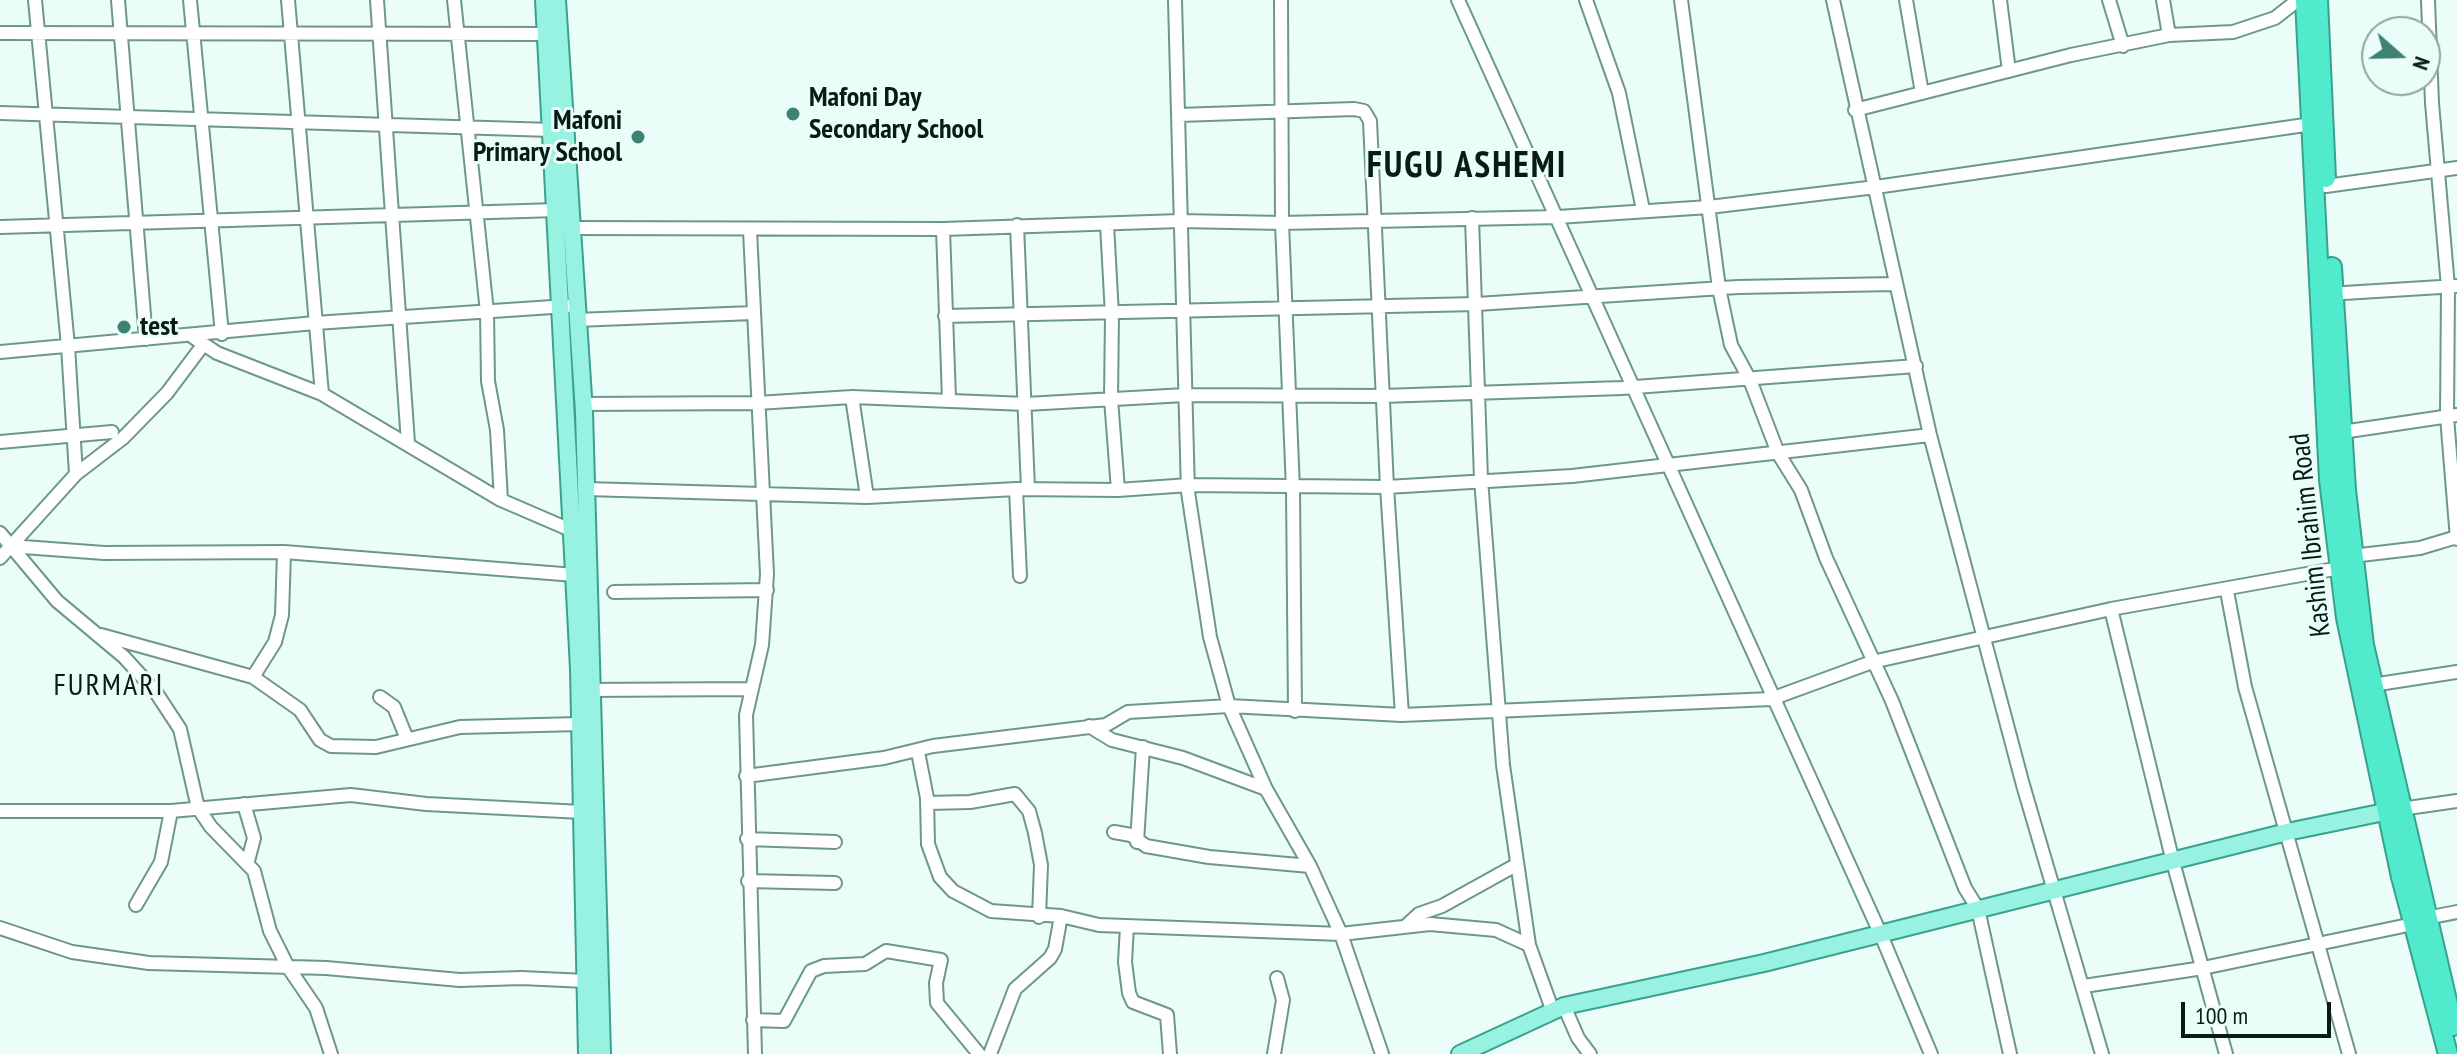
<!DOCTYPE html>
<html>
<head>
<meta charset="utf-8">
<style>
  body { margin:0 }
  #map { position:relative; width:2457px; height:1054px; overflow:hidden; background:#ebfdf8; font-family:"PT Sans Narrow",sans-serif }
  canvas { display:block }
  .north { position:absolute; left:2361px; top:16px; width:80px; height:80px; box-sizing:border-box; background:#ebfdf8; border:2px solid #91a39e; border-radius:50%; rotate:110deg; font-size:22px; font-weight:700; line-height:32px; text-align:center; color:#091b17 }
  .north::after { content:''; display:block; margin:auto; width:28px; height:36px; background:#3f8274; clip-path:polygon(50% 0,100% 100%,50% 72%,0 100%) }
  .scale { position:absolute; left:2181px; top:1002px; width:150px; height:36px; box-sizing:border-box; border:4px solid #091b17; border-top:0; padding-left:10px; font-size:24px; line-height:28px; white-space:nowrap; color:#091b17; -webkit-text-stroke:6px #ebfdf8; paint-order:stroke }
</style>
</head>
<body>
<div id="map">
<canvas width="2457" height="1054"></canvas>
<div class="north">N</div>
<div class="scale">100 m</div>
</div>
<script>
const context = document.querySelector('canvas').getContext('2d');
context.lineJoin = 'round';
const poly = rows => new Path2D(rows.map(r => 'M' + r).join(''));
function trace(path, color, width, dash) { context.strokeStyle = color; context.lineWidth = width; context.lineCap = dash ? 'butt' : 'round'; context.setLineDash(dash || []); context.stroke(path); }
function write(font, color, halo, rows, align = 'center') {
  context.font = font + ' "PT Sans Narrow",sans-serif'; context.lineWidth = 6; context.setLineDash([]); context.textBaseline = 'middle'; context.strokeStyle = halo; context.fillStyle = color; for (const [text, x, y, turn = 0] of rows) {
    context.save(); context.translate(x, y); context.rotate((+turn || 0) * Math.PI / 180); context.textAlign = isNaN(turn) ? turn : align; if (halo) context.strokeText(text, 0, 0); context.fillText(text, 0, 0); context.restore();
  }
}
const minor = poly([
  [35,0,68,346,76,474],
  [118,0,146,339],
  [190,0,222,334],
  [288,0,322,394],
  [377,0,408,443],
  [454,0,487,312,488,381,497,430,501,500],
  [1175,0,1188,492,1210,637,1229,706,1266,789,1310,866,1341,934,1382,1054],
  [1281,0,1282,223,1293,489,1295,711],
  [1458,0,1881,935,1931,1054],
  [1586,0,1619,93,1643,210],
  [1681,0,1719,288,1731,345,1750,380,1778,453,1801,490,1826,558,1892,701,1965,888,1978,909,2010,1054],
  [1833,0,1930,435,2023,785,2102,1054],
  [1906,0,1922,93],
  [2000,0,2009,71],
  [2109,0,2123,46],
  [2163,0,2169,35],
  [2428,0,2432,103,2448,287,2447,417,2457,539],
  [0,33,547,34],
  [1855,110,2071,55,2169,35,2233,32,2275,18,2298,0],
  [0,113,552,130],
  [1179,115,1354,109,1364,111,1370,121,1387,487,1402,715],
  [2326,186,2457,168],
  [1472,218,1481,479,1503,765,1529,945,1552,1009],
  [1107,224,1112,315,1111,399,1118,490],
  [1017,225,1028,489],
  [0,227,557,210],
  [572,228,943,229,1180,221,1282,223,1558,217,1709,207,1876,187,2319,123],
  [943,229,949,399],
  [750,231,767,574,762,645,746,715,755,1054],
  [2328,294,2457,286],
  [945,316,1477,304,1738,287,1894,284],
  [576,320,753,313],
  [193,337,217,353,322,394,501,500,573,531],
  [0,352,315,323,567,306],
  [852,397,867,497],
  [582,404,757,403,852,397,1026,404,1185,395,1382,396,1622,388,1916,366],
  [2342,432,2457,415],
  [0,442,112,432],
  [586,489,867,497,1016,489,1118,490,1189,485,1387,487,1572,476,1930,435],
  [1016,489,1020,576],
  [0,533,57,601,124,657,155,691,180,729,198,808,211,827,254,871,270,931,288,967,316,1008,331,1054],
  [10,546,104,553,284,552,575,575],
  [2352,556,2420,548,2457,537],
  [0,558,76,474,123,438,167,393,203,345],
  [2227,591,2245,687,2349,1054],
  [614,592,767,590],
  [2111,609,2173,862,2226,1054],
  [101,635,253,677,300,710,320,740,331,746,376,747,460,727,580,724],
  [253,677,275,642,282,615,284,552],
  [2372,685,2457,672],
  [583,690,752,689],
  [380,697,394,707,407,739],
  [1089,726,1112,740,1183,758,1266,789],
  [918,752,927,798,928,844,940,877,953,891,991,911,1061,916,1099,925,1341,934,1430,924,1496,930,1529,945],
  [746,776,884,758,933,746,1106,725,1128,712,1229,706,1402,715,1771,699,1872,662,2111,609,2340,568],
  [927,803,970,802,1015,794,1029,811,1035,833,1041,865,1039,917],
  [244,804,254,838,248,861],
  [2401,809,2457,801],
  [0,811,171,811,351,795,426,804,582,812],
  [1114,832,1131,835,1146,846,1209,857,1310,866],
  [747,839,835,842],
  [1137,842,1143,747],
  [748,881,835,883],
  [136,905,161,862,171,811],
  [2426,918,2457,912],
  [1127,926,1125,962,1129,993,1133,1002,1167,1015,1170,1054],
  [1406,926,1419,914,1442,906,1516,865],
  [0,928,72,952,149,963,326,968,460,980,521,978,586,981],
  [2084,986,2203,968,2413,924],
  [1564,1006,1578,1038,1590,1054],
  [753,1020,784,1021,811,971,824,966,865,964,886,951,941,960,936,983,937,1003,979,1054],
  [990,1054,1015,989,1050,958,1055,949,1061,916],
  [1274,1054,1283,1000,1277,978]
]);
const major = poly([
  [544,0,579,669,587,1054],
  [557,0,584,412,602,1054],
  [1460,1054,1564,1006,1764,963,2287,832,2399,809]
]);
const highway = poly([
  [2305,0,2329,480,2346,618,2401,877,2448,1054],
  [2318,0,2326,178],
  [2332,267,2346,490,2364,645,2453,1026]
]);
const markers = [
  [793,114,8,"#3f8274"],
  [638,137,8,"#3f8274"],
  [124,327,8,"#3f8274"]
];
const poiNames = [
  ["Mafoni Day",809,98],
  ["Secondary School",809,130],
  ["Mafoni",622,121,"right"],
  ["Primary School",622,153,"right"],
  ["test",140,327]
];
const streetNames = [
  ["Kashim Ibrahim Road",2311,535,-96]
];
const neighbourhoodNames = [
  ["FURMARI",109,686]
];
const districtNames = [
  ["FUGU ASHEMI",1467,167]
];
trace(minor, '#6d978d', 16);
trace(major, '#38a28d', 20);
trace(highway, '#38a28d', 22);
trace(minor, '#fff', 12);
trace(major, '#97f2e1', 16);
trace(highway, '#52eacd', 18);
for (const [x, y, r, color] of markers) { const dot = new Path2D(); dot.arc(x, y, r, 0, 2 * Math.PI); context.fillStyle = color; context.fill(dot); trace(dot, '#ebfdf8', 3); }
write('bold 28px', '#091b17', '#ebfdf8', poiNames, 'left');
write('28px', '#091b17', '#ebfdf8', streetNames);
context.letterSpacing = '2px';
write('30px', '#091b17', '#ebfdf8', neighbourhoodNames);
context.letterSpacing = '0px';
context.letterSpacing = '2px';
write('bold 36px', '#091b17', '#ebfdf8', districtNames);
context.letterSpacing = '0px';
</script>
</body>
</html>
